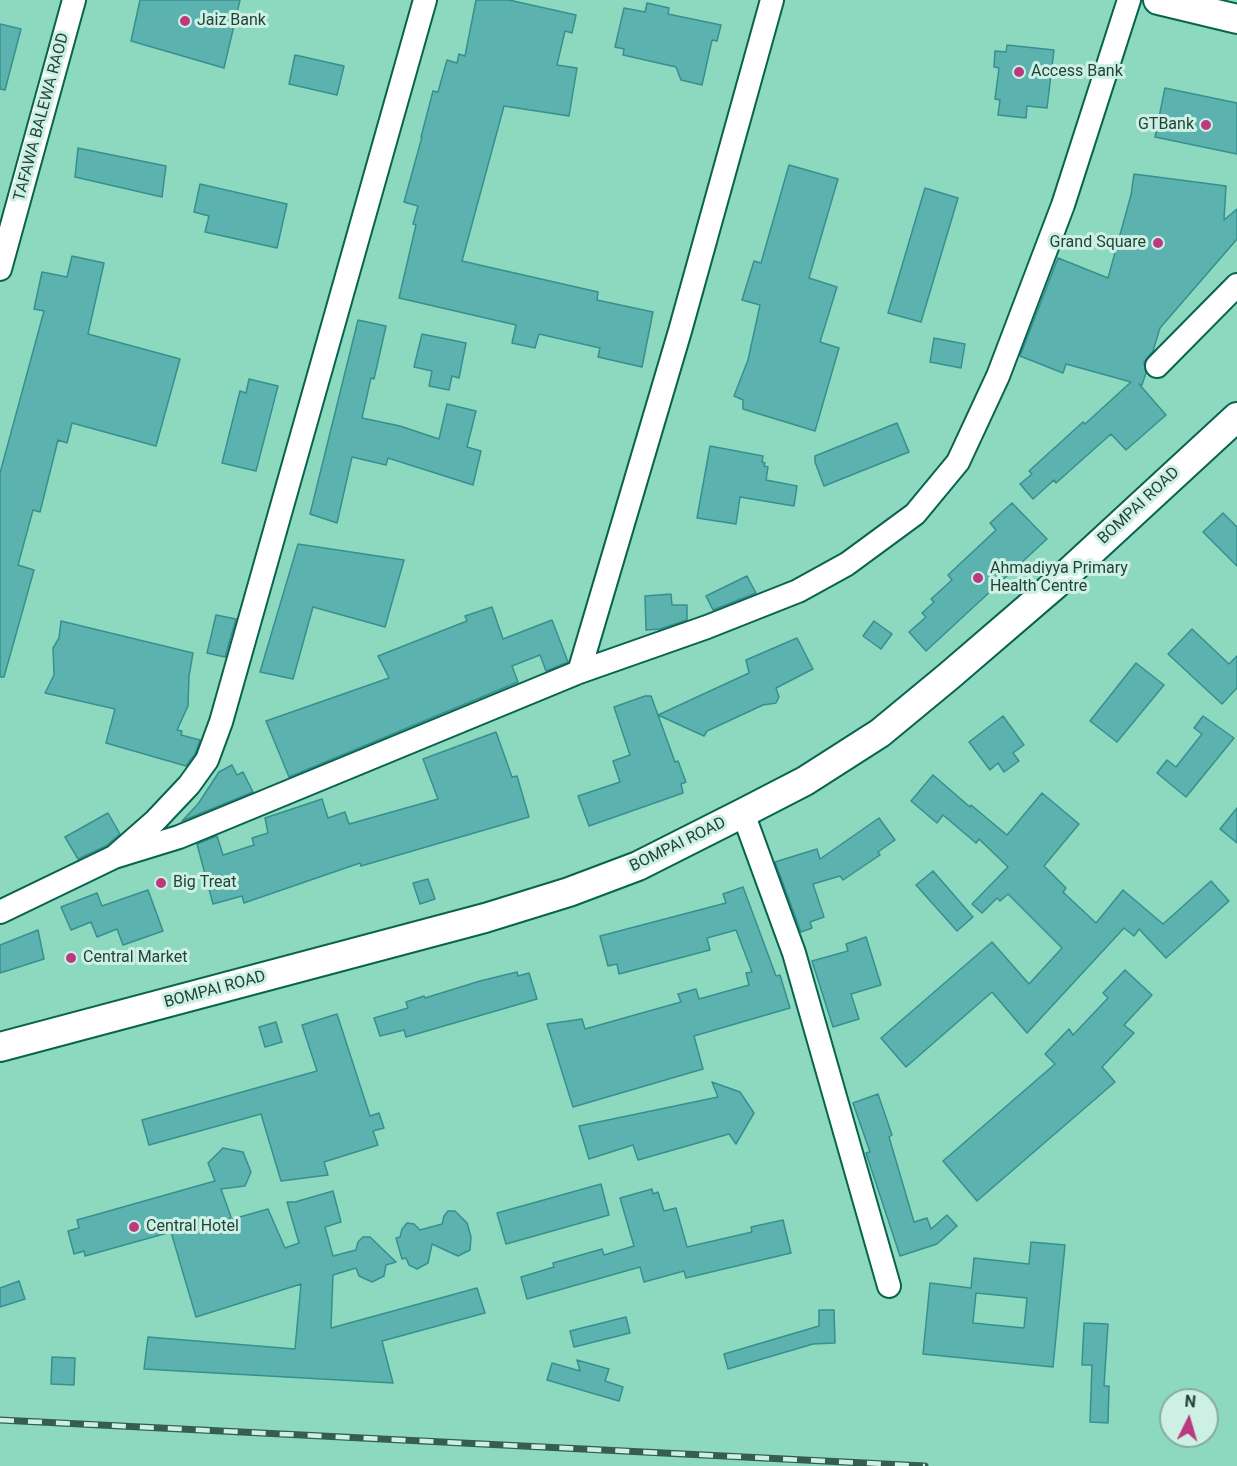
<!DOCTYPE html>
<html>
<head>
<meta charset="utf-8">
<style>
  body { margin:0 }
  #map { position:relative; width:1237px; height:1466px; overflow:hidden; background:#8cd9c0; font-family:Roboto,sans-serif }
  canvas { display:block }
  .north { position:absolute; left:1159px; top:1388px; width:60px; height:60px; box-sizing:border-box; background:#ccf1e4; border:2px solid #88aba0; border-radius:50%; rotate:5deg; font-size:16px; font-weight:700; line-height:24px; text-align:center; color:#234339 }
  .north::after { content:''; display:block; margin:auto; width:21px; height:27px; background:#bd397f; clip-path:polygon(50% 0,100% 100%,50% 72%,0 100%) }
</style>
</head>
<body>
<div id="map">
<canvas width="1237" height="1466"></canvas>
<div class="north">N</div>
</div>
<script>
const context = document.querySelector('canvas').getContext('2d');
context.lineJoin = 'round';
function paint(path, color) { context.fillStyle = color; context.fill(path, 'evenodd'); }
const poly = rows => new Path2D(rows.map(r => 'M' + r).join(''));
function trace(path, color, width, dash) { context.strokeStyle = color; context.lineWidth = width; context.lineCap = dash ? 'butt' : 'round'; context.setLineDash(dash || []); context.stroke(path); }
function write(font, color, halo, rows, align = 'center') {
  context.font = font + ' Roboto,sans-serif'; context.lineWidth = 6; context.setLineDash([]); context.textBaseline = 'middle'; context.strokeStyle = halo; context.fillStyle = color; for (const [text, x, y, turn = 0] of rows) {
    context.save(); context.translate(x, y); context.rotate((+turn || 0) * Math.PI / 180); context.textAlign = isNaN(turn) ? turn : align; if (halo) context.strokeText(text, 0, 0); context.fillText(text, 0, 0); context.restore();
  }
}
const building = poly([
  [140,0,240,0,224,68,131,41,140,0],
  [476,0,509,0,576,15,572,33,565,31,557,65,577,68,569,116,504,106,462,261,598,292,597,300,653,312,642,367,598,357,600,348,539,334,535,348,512,343,516,325,399,298,416,225,413,224,418,206,404,202,422,137,421,137,433,91,438,92,447,60,457,63,459,54,465,56,476,0],
  [647,3,669,8,668,14,721,25,717,41,712,40,702,85,681,80,676,67,623,55,624,49,615,47,624,8,645,12,647,3],
  [0,24,21,29,5,90,0,89,0,24],
  [1007,45,1054,50,1047,108,1027,106,1026,118,998,115,1000,100,995,99,999,68,994,67,995,51,1006,52,1007,45],
  [295,55,344,66,337,95,289,84,295,55],
  [1165,88,1237,103,1237,154,1155,137,1165,88],
  [78,148,166,166,162,197,75,177,78,148],
  [789,165,838,179,809,278,837,287,820,342,839,348,815,431,743,409,743,400,734,396,748,360,760,305,742,300,754,261,761,263,789,165],
  [1134,174,1226,186,1224,220,1237,209,1237,239,1160,328,1153,351,1144,362,1146,373,1142,385,1139,384,1166,415,1126,450,1111,434,1056,483,1054,480,1033,499,1020,484,1032,474,1029,471,1083,422,1085,424,1131,382,1066,364,1063,373,1020,356,1058,258,1108,278,1131,195,1134,174],
  [200,184,287,204,277,248,205,232,209,216,194,212,200,184],
  [925,188,958,198,921,322,888,313,925,188],
  [72,256,104,263,88,334,180,359,156,446,72,423,67,443,58,440,40,512,33,510,18,565,34,570,4,677,0,677,0,473,44,311,34,309,42,272,67,277,72,256],
  [358,320,386,326,374,379,371,378,362,418,400,426,439,439,447,404,476,411,467,447,481,451,473,485,388,458,386,465,352,457,337,523,310,514,358,320],
  [422,334,466,343,459,378,452,376,449,390,429,386,432,371,414,367,422,334],
  [934,338,965,344,961,368,930,362,934,338],
  [249,379,278,386,256,471,222,463,240,391,246,393,249,379],
  [897,423,909,452,824,486,815,462,815,456,897,423],
  [710,446,763,456,762,462,765,463,764,466,768,467,766,480,797,486,794,506,740,497,736,524,697,518,710,446],
  [1012,503,1047,539,926,651,909,632,926,617,922,613,934,602,931,599,952,580,948,575,996,530,990,523,1012,503],
  [1223,513,1237,527,1237,566,1203,532,1223,513],
  [298,544,404,560,385,627,313,607,293,679,260,672,298,544],
  [747,576,756,593,713,610,706,596,747,576],
  [671,594,672,605,687,605,687,620,660,629,646,630,645,596,671,594],
  [492,607,503,639,552,620,568,662,546,671,540,655,512,666,518,682,289,777,266,721,389,678,378,656,467,621,465,616,492,607],
  [216,615,236,619,225,657,207,653,216,615],
  [61,621,193,653,189,676,188,706,177,730,182,731,181,735,200,740,195,754,186,766,106,743,115,709,45,693,54,675,53,648,59,638,61,621],
  [874,621,892,634,881,649,863,636,874,621],
  [1192,629,1229,664,1237,656,1237,688,1222,704,1168,654,1192,629],
  [797,638,813,669,776,688,779,697,776,703,763,705,707,731,704,736,658,715,675,762,678,761,686,782,681,784,683,793,589,826,578,796,620,782,613,761,630,755,614,707,645,696,651,696,658,715,749,673,746,660,797,638],
  [1136,663,1164,685,1117,742,1090,721,1136,663],
  [1003,716,1024,745,1013,753,1019,761,1004,772,998,763,990,770,969,742,1003,716],
  [1203,716,1234,738,1186,797,1157,773,1167,760,1176,767,1202,734,1194,728,1203,716],
  [496,732,512,777,517,776,529,817,361,866,360,863,244,903,242,896,213,904,197,844,217,836,223,855,254,845,252,838,268,833,265,818,322,799,328,818,345,812,349,824,438,799,423,759,496,732],
  [232,765,237,775,243,772,253,792,182,821,198,804,219,772,232,765],
  [933,775,970,807,971,805,1007,835,1042,793,1079,824,1044,866,1066,888,1063,892,1096,923,1123,890,1163,924,1211,881,1229,901,1166,958,1139,929,1134,936,1124,928,1027,1033,992,992,906,1067,881,1038,992,942,1029,984,1062,948,1008,894,1000,901,997,898,982,913,972,904,1008,867,979,839,976,843,943,815,937,823,911,801,933,775],
  [1237,808,1237,843,1220,829,1237,808],
  [108,813,120,834,106,846,78,859,65,837,108,813],
  [879,818,895,840,878,852,880,855,843,880,840,876,813,884,824,917,810,922,812,928,801,932,775,862,817,849,820,859,879,818],
  [933,871,973,917,957,931,916,885,933,871],
  [428,879,435,899,420,904,413,883,428,879],
  [743,887,776,976,780,975,790,1008,694,1036,703,1069,573,1107,547,1024,582,1019,585,1029,681,1002,678,994,696,989,699,999,749,985,746,973,752,972,736,930,707,938,710,950,619,974,617,964,608,966,600,936,726,903,723,894,743,887],
  [148,890,163,931,123,945,117,929,97,937,91,922,71,930,61,907,97,893,102,906,148,890],
  [38,930,44,959,0,973,0,945,38,930],
  [866,937,881,985,851,994,859,1019,833,1027,812,961,848,951,846,944,866,937],
  [1125,970,1152,995,1124,1025,1134,1033,1102,1067,1115,1082,977,1201,943,1161,1055,1064,1045,1054,1069,1029,1073,1035,1108,998,1103,993,1125,970],
  [517,972,518,976,529,973,537,999,406,1037,404,1030,380,1036,374,1018,408,1008,406,1002,424,996,425,998,480,981,517,972],
  [337,1014,370,1116,379,1113,384,1128,373,1131,378,1145,324,1162,328,1175,281,1181,261,1114,149,1145,142,1120,317,1071,302,1025,337,1014],
  [276,1022,282,1042,265,1047,259,1027,276,1022],
  [712,1082,740,1092,754,1113,736,1144,729,1134,638,1160,633,1145,589,1159,579,1126,718,1097,712,1082],
  [878,1094,892,1135,889,1137,914,1222,927,1218,931,1229,947,1215,957,1226,937,1244,900,1256,866,1153,870,1152,853,1103,878,1094],
  [223,1148,243,1152,251,1172,245,1186,221,1189,231,1217,229,1220,268,1209,285,1248,299,1243,287,1202,295,1202,333,1191,341,1222,325,1227,333,1256,356,1250,358,1242,363,1237,370,1237,396,1262,386,1265,384,1276,372,1282,359,1276,356,1268,333,1275,331,1328,477,1288,485,1313,382,1341,393,1383,144,1369,148,1337,295,1349,301,1284,196,1317,171,1232,85,1256,84,1251,74,1254,68,1231,79,1228,77,1220,215,1181,208,1163,223,1148],
  [601,1184,609,1215,506,1244,497,1213,601,1184],
  [652,1189,653,1194,658,1192,664,1211,676,1208,687,1247,752,1232,751,1227,783,1220,791,1253,686,1278,684,1271,644,1282,640,1267,527,1299,521,1277,554,1267,553,1263,602,1249,604,1255,634,1246,620,1198,652,1189],
  [448,1211,455,1211,467,1223,471,1237,470,1250,458,1256,432,1244,428,1263,417,1269,409,1265,406,1258,402,1259,396,1238,400,1237,402,1229,407,1223,414,1224,420,1230,442,1224,444,1216,448,1211],
  [1031,1242,1065,1245,1053,1367,923,1354,930,1283,971,1288,974,1258,1029,1264,1031,1242],
  [976,1293,1027,1298,1024,1328,973,1323,976,1293],
  [19,1281,25,1299,0,1307,0,1288,19,1281],
  [819,1310,834,1310,835,1343,813,1344,728,1369,724,1354,819,1326,819,1310],
  [626,1317,630,1333,574,1347,570,1331,626,1317],
  [1084,1323,1108,1324,1104,1386,1109,1386,1108,1423,1090,1422,1092,1365,1082,1365,1084,1323],
  [52,1357,75,1358,74,1385,51,1384,52,1357],
  [577,1360,609,1369,605,1381,623,1387,619,1401,547,1380,552,1363,580,1371,577,1360]
]);
const minor = poly([
  [0,269,74,0],
  [1157,366,1237,285],
  [579,672,680,331,772,0],
  [743,813,794,953,889,1286],
  [114,857,179,837,579,672,707,627,798,591,847,564,915,514,958,462,998,376,1063,205,1129,0],
  [0,912,114,857,155,821,189,785,207,760,221,722,425,0]
]);
const major = poly([
  [1158,0,1237,19],
  [0,1047,485,918,569,892,638,866,743,813,805,781,880,733,949,676,1056,584,1237,417]
]);
const rail = poly([
  [0,1420,925,1466]
]);
const markers = [
  [185,21,6,"#bd397f"],
  [1019,72,6,"#bd397f"],
  [1206,125,6,"#bd397f"],
  [1158,243,6,"#bd397f"],
  [978,578,6,"#bd397f"],
  [161,883,6,"#bd397f"],
  [71,958,6,"#bd397f"],
  [134,1227,6,"#bd397f"]
];
const poiNames = [
  ["Jaiz Bank",197,21],
  ["Access Bank",1031,72],
  ["GTBank",1194,125,"right"],
  ["Grand Square",1146,243,"right"],
  ["Ahmadiyya Primary",990,569],
  ["Health Centre",990,587],
  ["Big Treat",173,883],
  ["Central Market",83,958],
  ["Central Hotel",146,1227]
];
const streetNames = [
  ["TAFAWA BALEWA RAOD",42,117,-75],
  ["BOMPAI ROAD",1139,506,-43],
  ["BOMPAI ROAD",678,845,-26],
  ["BOMPAI ROAD",215,990,-15]
];
paint(building, '#5bb2af');
trace(building, '#37908d', 1.5);
trace(minor, '#08634f', 26);
trace(major, '#08634f', 32);
trace(minor, '#fff', 22);
trace(major, '#fff', 28);
trace(rail, '#355d50', 7);
trace(rail, '#ccf1e4', 4.5, [14]);
for (const [x, y, r, color] of markers) { const dot = new Path2D(); dot.arc(x, y, r, 0, 2 * Math.PI); context.fillStyle = color; context.fill(dot); trace(dot, '#ccf1e4', 2); }
write('16px', '#234339', '#ccf1e4', poiNames, 'left');
write('16px', '#234339', '#ccf1e4', streetNames);
</script>
</body>
</html>
